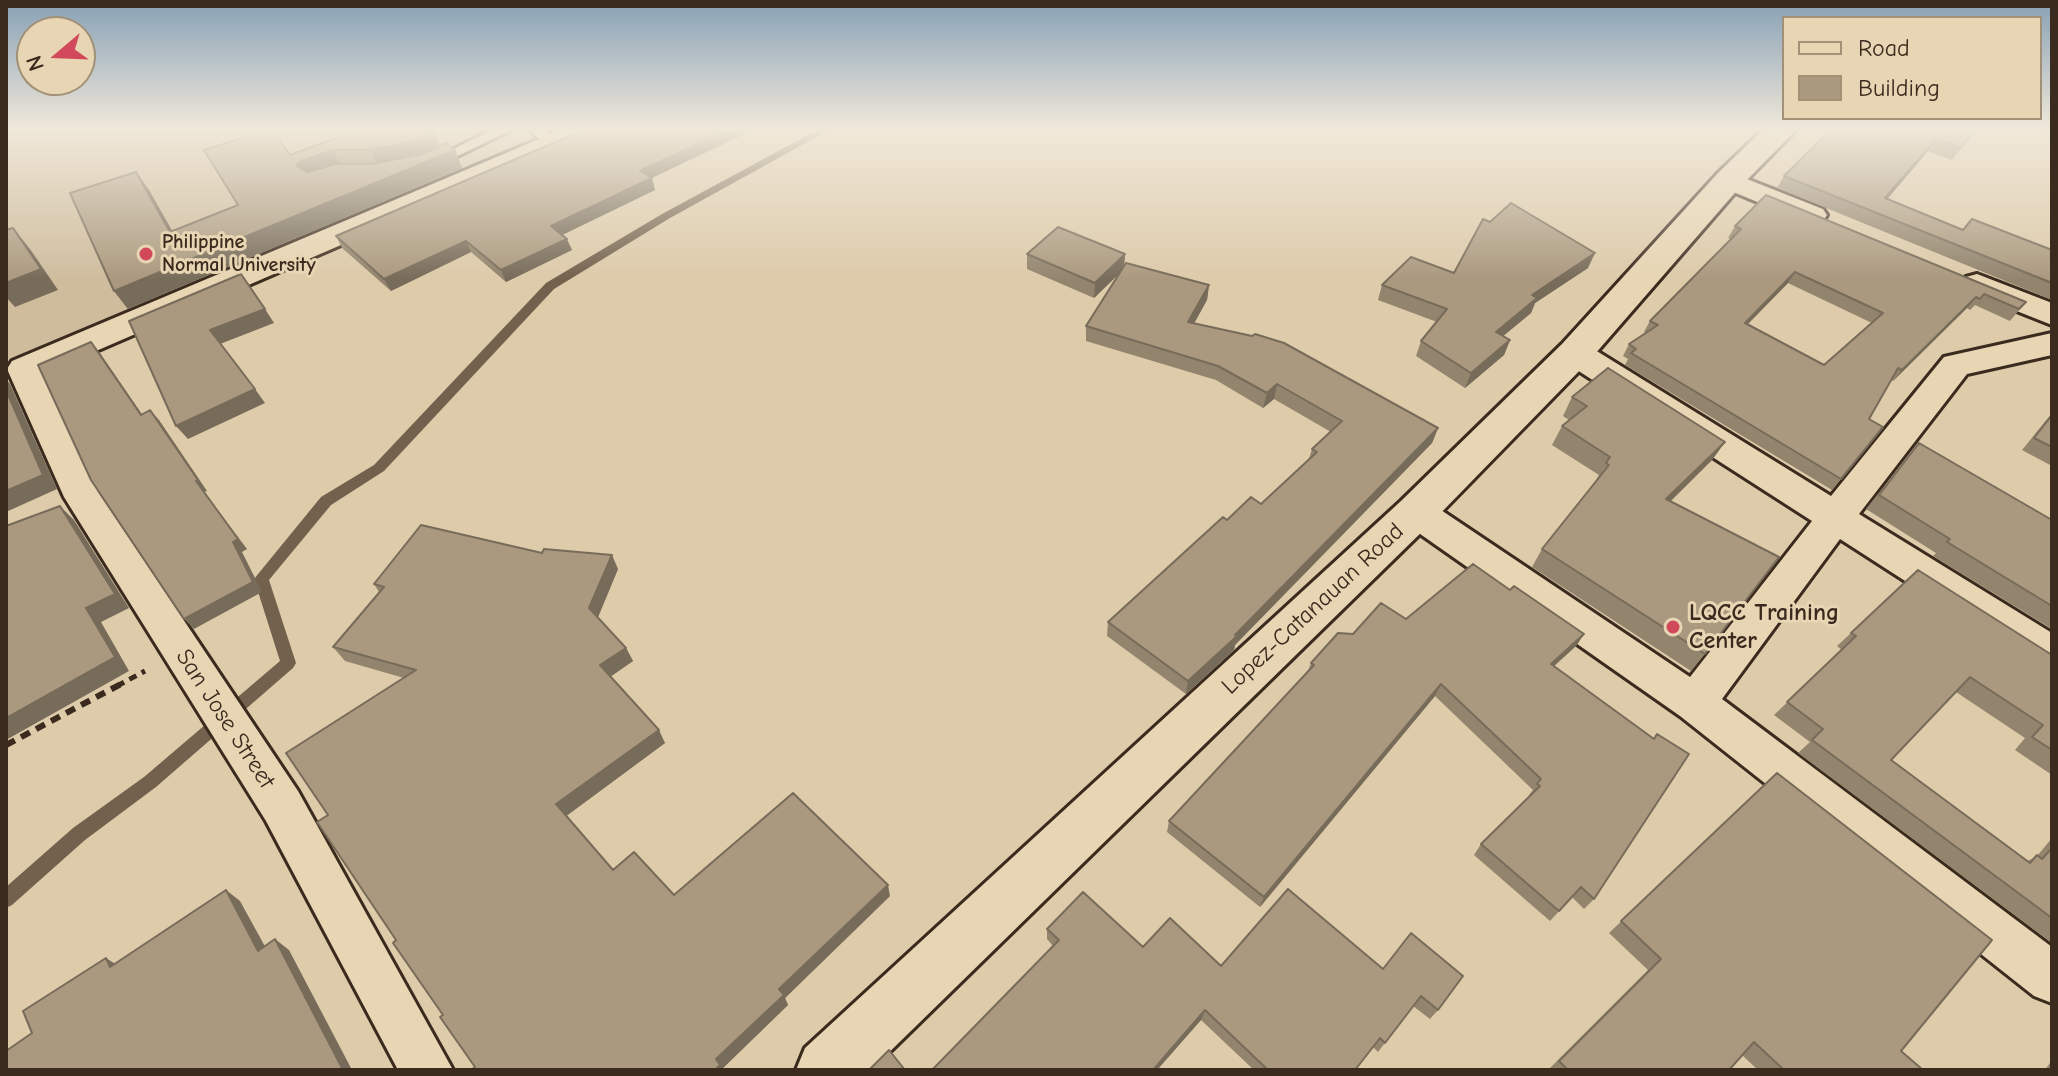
<!DOCTYPE html>
<html>
<head>
<meta charset="utf-8">
<style>
  body { margin:0 }
  #map { position:relative; width:2058px; height:1076px; overflow:hidden; background:#ddcbaa; font-family:"Comic Neue",sans-serif }
  canvas { display:block }
  .frame { position:absolute; inset:0; border:8px solid #3b2a1e; pointer-events:none }
  .legend { position:absolute; left:1782px; top:16px; width:260px; height:104px; box-sizing:border-box; background:#e7d5b3; border:2px solid #a29177; margin:0; padding:10px 14px; list-style:none; font-size:24px; color:#3b2a1e }
  .legend li { display:flex; align-items:center; gap:16px; height:40px }
  .legend b { width:40px; border:2px solid #a29177 }
  .north { position:absolute; left:16px; top:16px; width:80px; height:80px; box-sizing:border-box; background:#e7d5b3; border:2px solid #a29177; border-radius:50%; rotate:251deg; font-size:22px; font-weight:700; line-height:32px; text-align:center; color:#3b2a1e }
  .north::after { content:''; display:block; margin:auto; width:28px; height:36px; background:#d1495b; clip-path:polygon(50% 0,100% 100%,50% 72%,0 100%) }
</style>
</head>
<body>
<div id="map">
<canvas width="2058" height="1076"></canvas>
<div class="frame"></div>
<ul class="legend">
<li><b style="height:10px;background:#e7d5b3"></b>Road</li>
<li><b style="height:22px;background:#aa997f"></b>Building</li>
</ul>
<div class="north">N</div>
</div>
<script>
const context = document.querySelector('canvas').getContext('2d');
context.lineJoin = 'round';
function paint(path, color) { context.fillStyle = color; context.fill(path, 'evenodd'); }
const poly = rows => new Path2D(rows.map(r => 'M' + r).join(''));
function trace(path, color, width, dash) { context.strokeStyle = color; context.lineWidth = width; context.lineCap = dash ? 'butt' : 'round'; context.setLineDash(dash || []); context.stroke(path); }
function write(font, color, halo, rows, align = 'center') {
  context.font = font + ' "Comic Neue",sans-serif'; context.lineWidth = 6; context.setLineDash([]); context.textBaseline = 'middle'; context.strokeStyle = halo; context.fillStyle = color; for (const [text, x, y, turn = 0] of rows) {
    context.save(); context.translate(x, y); context.rotate((+turn || 0) * Math.PI / 180); context.textAlign = isNaN(turn) ? turn : align; if (halo) context.strokeText(text, 0, 0); context.fillText(text, 0, 0); context.restore();
  }
}
const built = poly([
  [6,129,559,129,566,134,6,375]
]);
const stream = poly([
  [819,129,831,129,670,218,554,289,384,471,331,505,269,580,296,663,293,668,156,787,85,840,12,905,6,908,6,887,73,828,144,777,280,661,254,579,321,497,374,465,546,283,662,214,819,129]
]);
const pathFar2 = poly([
  [2043,129,2052,132]
]);
const pathFar1 = poly([
  [117,686,145,671]
]);
const path = poly([
  [6,745,121,684]
]);
const lane = poly([
  [494,129,513,129,439,165,429,165,427,162,494,129],
  [529,129,544,129,559,144,557,147,547,147,529,129]
]);
const street = poly([
  [563,129,599,129,595,135,43,374,98,492,298,791,453,1070,398,1070,266,821,64,497,7,369,12,361,563,129],
  [1729,172,1823,209,1827,215,1823,221,1813,224,1803,221,1719,186,1715,180,1719,174,1729,172],
  [1977,274,2052,303,2052,325,1966,291,1962,284,1966,277,1977,274],
  [2052,333,2052,355,1967,374,1859,514,2052,633,2052,671,2037,666,1840,539,1722,699,2052,947,2052,1003,2034,996,1680,716,1403,522,1397,512,1403,502,1416,498,1429,502,1690,677,1812,521,1563,361,1559,353,1563,345,1575,342,1587,345,1831,496,1944,357,2052,333]
]);
const secondary = poly([
  [1764,129,1797,129,1740,187,1588,362,1431,523,871,1070,796,1070,805,1048,1401,501,1562,344,1718,173,1764,129]
]);
const wall = poly([
  [360,129,455,150,462,168,128,309,114,291,149,190,172,231,238,205,290,155],
  [1977,129,1952,160,1928,151,1887,199,1963,230,2052,250,2052,300,1777,188,1784,176],
  [652,178,655,190,562,235,572,250,506,282,471,252,391,291,342,248,336,236],
  [1735,226,2026,302,2010,321,1975,305,1970,310,1967,308,1893,381,1891,380,1869,419,1883,427,1832,490,1625,365,1628,359,1623,356,1629,344,1646,333,1644,332,1650,321,1731,239,1728,238],
  [1788,283,1872,323,1824,365,1748,324],
  [1027,254,1125,254,1124,267,1209,285,1207,300,1194,324,1438,428,1432,443,1235,645,1234,650,1186,694,1107,636,1108,622,1227,520,1261,504,1309,459,1312,449,1331,432,1274,399,1263,408,1216,380,1086,341,1086,326,1121,272,1094,298,1027,269],
  [1588,268,1535,303,1531,313,1503,336,1510,340,1504,355,1465,388,1416,356,1421,341,1437,322,1378,300,1382,285,1454,273],
  [1572,397,1725,442,1712,460,1671,501,1705,654,1691,671,1532,567,1542,549,1595,482,1599,475,1552,445,1562,426,1569,420,1563,416],
  [2052,413,2052,466,2022,450],
  [1919,443,2052,520,2052,629,1933,556,1936,553,1866,509],
  [618,569,598,617,626,648,633,661,610,677,665,743,566,816,613,870,674,895,890,896,785,998,788,1005,723,1068,724,1070,471,1070,475,1067,396,940,328,815,404,678,345,661,333,647,379,592,374,584],
  [1510,590,1584,634,1576,646,1554,666,1594,899,1584,909,1572,897,1550,921,1474,855,1481,844,1530,796,1529,795,1533,790,1435,696,1260,907,1167,832,1169,821,1308,671,1311,663,1353,634,1406,619],
  [1851,633,2052,655,2052,775,2015,750,2025,738,1956,692,1891,760,2028,861,2037,856,2052,838,2052,943,1798,753,1810,742,1774,715,1842,650,1837,646],
  [1777,773,1901,1051,1923,1070,1758,1070,1742,1055,1729,1070,1548,1070,1648,970,1609,933],
  [1047,929,1143,947,1221,966,1383,969,1411,933,1438,1010,1430,1019,1413,1006,1378,1052,1373,1047,1355,1070,1254,1070,1201,1020,1157,1070,932,1070,1053,946,1047,939],
  [2052,1060,2052,1070,2045,1070]
]);
const shadedWall = poly([
  [729,129,755,129,652,178,655,190,556,238,551,226,640,171],
  [434,132,442,150,379,168,370,150],
  [1936,139,1928,151,1877,211,1885,198],
  [333,150,342,168,307,184,297,166,299,162],
  [455,150,462,168,128,309,114,291],
  [136,172,149,190,183,250,170,232],
  [13,228,30,249,58,290,15,307,6,297,6,283],
  [567,239,572,250,506,282,501,270],
  [466,241,471,252,391,291,384,279],
  [1595,253,1588,268,1535,303,1531,313,1490,347,1496,332,1532,295],
  [1125,254,1124,269,1094,298,1095,283],
  [1795,272,1788,283,1738,334,1745,323],
  [1209,285,1207,300,1186,337,1188,322],
  [1976,297,1967,308,1893,381,1902,370],
  [265,309,274,323,220,344,210,330],
  [1510,340,1504,355,1465,388,1471,373],
  [91,342,100,353,150,426,141,415],
  [6,379,10,384,57,489,6,512],
  [1277,384,1274,399,1263,408,1267,393],
  [255,389,265,403,188,439,176,426],
  [150,410,159,420,207,491,204,492,247,549,242,552,262,592,194,629,184,619,233,542],
  [1438,428,1432,443,1235,645,1234,650,1186,694,1188,681],
  [1725,442,1712,460,1654,517,1666,499],
  [60,506,74,520,129,608,101,622,129,671,6,740,6,718],
  [612,555,618,569,596,622,589,608],
  [1584,634,1576,646,1543,676,1551,664],
  [626,648,633,661,607,679,600,665],
  [1441,684,1435,696,1260,907,1264,897],
  [659,730,665,743,565,817,556,804],
  [888,885,890,896,785,998,788,1005,723,1068,724,1070,715,1070,716,1059,779,989],
  [226,890,240,901,273,961,258,951],
  [275,939,289,950,352,1070,343,1070],
  [106,958,123,969,110,967],
  [1205,1010,1201,1020,1157,1070,1153,1070]
]);
const building = poly([
  [271,129,290,155,360,129,430,129,434,132,413,141,370,150,333,150,299,162,297,166,308,172,335,164,371,164,423,154,446,143,455,150,114,291,70,193,136,172,170,232,238,205,204,150,271,129],
  [586,129,729,129,640,171,652,178,551,226,567,239,501,270,466,241,384,279,336,236,586,129],
  [1832,129,1976,129,1961,148,1936,139,1885,198,1963,230,1972,219,2052,250,2052,283,1784,176,1832,129],
  [1766,195,2026,302,2019,309,1984,294,1980,299,1976,297,1902,370,1898,368,1869,419,1883,427,1841,479,1631,353,1636,349,1629,344,1658,325,1650,321,1741,229,1735,226,1766,195],
  [1795,272,1883,313,1824,365,1745,323,1795,272],
  [1511,203,1595,253,1532,295,1537,298,1496,332,1510,340,1471,373,1421,341,1447,309,1382,285,1411,257,1454,273,1483,219,1490,222,1511,203],
  [1058,227,1125,254,1095,283,1027,254,1058,227],
  [13,228,41,269,6,283,6,230,13,228],
  [1126,263,1209,285,1188,322,1252,336,1255,334,1284,343,1438,428,1235,635,1237,636,1188,681,1108,622,1223,517,1227,520,1251,497,1261,504,1317,452,1312,449,1342,421,1277,384,1267,393,1218,366,1086,326,1126,263],
  [241,274,265,309,210,330,255,389,176,426,129,321,241,274],
  [91,342,141,415,150,410,198,480,196,481,238,539,233,542,253,582,184,619,91,480,38,365,91,342],
  [1608,368,1725,442,1666,499,1779,557,1705,654,1542,549,1609,465,1606,463,1610,457,1562,426,1587,406,1572,397,1608,368],
  [6,390,43,475,6,491,6,390],
  [2052,415,2052,447,2034,438,2052,415],
  [1919,443,2052,520,2052,606,1947,542,1950,539,1879,495,1919,443],
  [60,506,115,594,86,608,115,657,6,718,6,526,60,506],
  [421,525,542,553,544,549,612,555,589,608,626,648,600,665,659,730,556,804,613,870,634,852,674,895,793,793,888,885,779,989,784,995,716,1059,720,1065,715,1070,471,1070,475,1067,440,1017,443,1015,393,943,396,940,317,822,328,815,286,753,416,670,333,647,384,587,374,584,421,525],
  [1473,564,1510,590,1514,586,1584,634,1551,664,1654,739,1657,734,1689,754,1594,899,1581,887,1559,911,1481,844,1540,786,1537,784,1541,779,1441,684,1264,897,1169,821,1314,665,1311,663,1338,633,1353,634,1381,603,1406,619,1473,564],
  [1918,570,2052,655,2052,750,2032,737,2043,725,1970,677,1891,760,2030,863,2037,855,2042,859,2052,848,2052,918,1812,740,1823,729,1787,702,1856,636,1851,633,1918,570],
  [1777,773,1992,940,1901,1051,1923,1070,1784,1070,1754,1042,1729,1070,1568,1070,1559,1061,1661,959,1621,921,1777,773],
  [1288,889,1383,969,1411,933,1463,976,1438,1010,1421,996,1385,1043,1380,1038,1355,1070,1268,1070,1205,1010,1153,1070,932,1070,1059,940,1047,929,1083,892,1143,947,1170,918,1221,966,1288,889],
  [226,890,258,951,275,939,343,1070,6,1070,6,1051,32,1033,23,1011,106,958,110,967,226,890],
  [889,1050,905,1070,869,1070,889,1050]
]);
const markers = [
  [146,254,8,"#d1495b"],
  [1673,627,8,"#d1495b"]
];
const farPoinames = [
  ["Philippine",162,242],
  ["Normal University",162,265]
];
const streetNames = [
  ["Lopez-Catanauan Road",1313,609,-43],
  ["San Jose Street",225,719,57]
];
const poiNames = [
  ["LQCC Training",1689,613],
  ["Center",1689,641]
];
paint(built, '#cebc9d');
paint(stream, '#72614d');
trace(lane, '#3b2a1e', 6);
trace(street, '#3b2a1e', 6);
trace(secondary, '#3b2a1e', 6);
trace(pathFar2, '#3b2a1e', 4, [6, 5]);
trace(pathFar1, '#3b2a1e', 5, [8, 6]);
trace(path, '#3b2a1e', 6, [10, 7]);
paint(lane, '#e7d5b3');
paint(street, '#e7d5b3');
paint(secondary, '#e7d5b3');
paint(wall, '#92846d');
paint(shadedWall, '#776b59');
paint(building, '#aa997f');
trace(building, '#776b59', 2);
const sky = context.createLinearGradient(0, 0, 0, 280);
sky.addColorStop(0, '#87a1b6');
sky.addColorStop(0.46, '#f0e8d9');
sky.addColorStop(1, '#f0e8d900');
context.fillStyle = sky;
context.fillRect(0, 0, 2058, 280);
for (const [x, y, r, color] of markers) { const dot = new Path2D(); dot.arc(x, y, r, 0, 2 * Math.PI); context.fillStyle = color; context.fill(dot); trace(dot, '#e7d5b3', 3); }
write('bold 20px', '#3b2a1e', '#e7d5b3', farPoinames, 'left');
write('24px', '#3b2a1e', '#e7d5b3', streetNames);
write('bold 24px', '#3b2a1e', '#e7d5b3', poiNames, 'left');
</script>
</body>
</html>
